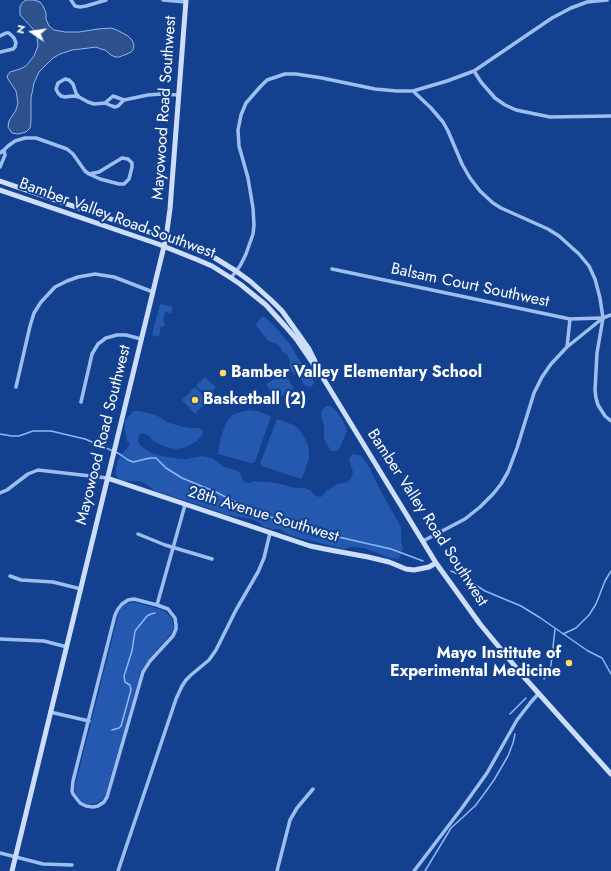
<!DOCTYPE html>
<html>
<head>
<meta charset="utf-8">
<style>
  body { margin:0 }
  #map { position:relative; width:611px; height:871px; overflow:hidden; background:#13418f; font-family:Jost,sans-serif }
  canvas { display:block }
  .north { position:absolute; left:12px; top:12px; width:40px; height:40px; -webkit-text-stroke:3px #13418f; paint-order:stroke; rotate:283deg; font-size:11px; font-weight:700; line-height:16px; text-align:center; color:#fff }
  .north::after { content:''; display:block; margin:auto; width:14px; height:18px; background:#fff; clip-path:polygon(50% 0,100% 100%,50% 72%,0 100%) }
</style>
</head>
<body>
<div id="map">
<canvas width="611" height="871"></canvas>
<div class="north">N</div>
</div>
<script>
const context = document.querySelector('canvas').getContext('2d');
context.lineJoin = 'round';
function paint(path, color) { context.fillStyle = color; context.fill(path, 'evenodd'); }
const poly = rows => new Path2D(rows.map(r => 'M' + r).join(''));
function trace(path, color, width, dash) { context.strokeStyle = color; context.lineWidth = width; context.lineCap = dash ? 'butt' : 'round'; context.setLineDash(dash || []); context.stroke(path); }
function write(font, color, halo, rows, align = 'center') {
  context.font = font + ' Jost,sans-serif'; context.lineWidth = 4; context.setLineDash([]); context.textBaseline = 'middle'; context.strokeStyle = halo; context.fillStyle = color; for (const [text, x, y, turn = 0] of rows) {
    context.save(); context.translate(x, y); context.rotate((+turn || 0) * Math.PI / 180); context.textAlign = isNaN(turn) ? turn : align; if (halo) context.strokeText(text, 0, 0); context.fillText(text, 0, 0); context.restore();
  }
}
const green = poly([
  [160,304,173,307,171,313,165,312,163,322,165,323,164,327,161,326,159,337,152,335],
  [263,316,274,326,290,344,299,360,312,376,314,383,312,386,309,387,304,385,300,377,292,372,290,368,290,361,288,356,283,352,280,347,277,344,268,341,258,328,256,324,259,320],
  [285,373,294,389,275,400,266,384],
  [205,377,216,387,208,396,196,386],
  [195,387,208,400,195,414,182,400],
  [326,406,329,406,332,407,338,413,345,425,347,431,339,450,336,451,331,451,324,439,324,426,322,419,321,413,323,409],
  [249,410,257,411,271,416,255,462,251,463,218,454,220,440,226,423,232,415,241,412],
  [133,411,140,411,156,415,169,423,188,428,200,428,203,430,203,434,197,441,186,447,176,449,165,447,154,441,148,435,142,433,139,435,138,442,142,447,151,453,166,457,185,459,203,456,212,458,224,467,236,470,240,473,243,481,246,483,249,483,253,481,277,483,295,488,304,488,310,490,316,496,321,497,328,490,337,484,346,483,351,479,353,472,349,460,352,454,360,455,369,466,379,488,401,527,401,541,403,548,400,557,398,559,390,558,364,548,353,547,343,549,300,538,287,534,280,529,272,529,264,527,260,523,252,519,228,515,194,503,155,491,146,484,139,481,124,481,119,479,116,475,116,469,118,461,121,455,124,451,127,449,130,444,127,441,126,436,125,428,125,421],
  [277,419,291,424,298,428,304,437,308,445,309,453,309,458,302,479,262,466,260,464],
  [131,602,137,603,156,608,166,612,172,619,174,628,171,634,148,660,141,671,105,796,102,800,97,803,93,804,87,804,81,801,75,793,75,790,76,782,118,616,120,610,123,606]
]);
const water = poly([
  [26,0,34,0,40,2,43,6,46,13,46,19,49,26,54,30,65,32,79,32,98,29,111,28,117,30,128,36,132,40,134,45,133,50,131,52,127,54,119,57,115,57,111,55,105,50,101,49,96,47,89,48,72,50,60,54,53,58,39,72,34,83,31,98,31,120,30,128,26,132,18,134,12,133,8,127,9,121,16,110,18,103,16,91,8,79,7,76,10,72,20,69,26,66,34,56,38,46,37,36,35,31,20,15,20,7,22,3,26,0]
]);
const stream = poly([
  [0,434,12,436,19,436,33,431,51,431,85,439,113,451],
  [116,452,121,455,128,460,133,462,150,458,156,458,166,468,182,478,216,492,245,507,283,522,321,533,391,549,423,561],
  [451,571,460,575,485,591,521,606,539,617,588,651,602,658,611,674],
  [563,634,576,628,589,615,596,604,605,581,611,571],
  [544,679,548,673,551,665,555,629],
  [510,714,526,698],
  [112,730,119,728,121,726,131,690,130,685,125,682,124,676,132,651,135,631,147,616,151,614,155,613],
  [425,871,451,828,475,806,484,794,494,780,508,756,513,743,515,734]
]);
const street = poly([
  [71,0,75,6,80,7,86,6,106,0],
  [163,0,186,2],
  [0,36,6,33,9,33,14,38,16,43,15,47,13,49,0,52],
  [474,71,481,82,495,98,505,105,516,110,550,117,611,116],
  [413,91,431,108,443,122,448,131,462,164,470,178,480,191,493,203,501,208,548,229,559,236,579,254,589,266,595,279,600,298,603,318,597,353,595,390,596,398,598,405,605,416,611,421],
  [79,97,73,96,65,97,61,96,58,93,56,89,58,83,65,79,69,80,73,84,76,93,79,97,88,102,94,104,105,103,113,96,124,100],
  [105,103,112,106,115,107,118,106,124,100,148,95,160,94,179,95],
  [0,153,4,150,8,146,15,141,25,138,36,138,67,149,73,154,85,171,89,174,100,179,119,184,124,184,129,179,132,167,132,163,128,159,122,158,99,172,89,174],
  [0,167,5,155,4,150],
  [332,269,570,319,601,318],
  [231,278,240,266,246,254,253,234,254,225,253,208,248,178,239,146,238,130,241,115,246,103,260,87,267,80,285,74,296,74,322,78,375,89,397,91,413,91,447,81,474,71,552,18,571,8,587,2,607,0],
  [567,347,570,319],
  [16,387,30,326,34,313,41,302,55,287,67,281,78,277,95,274,114,277,153,292],
  [81,402,92,354,98,344,106,338,117,335,126,335,141,339],
  [0,493,7,490,28,474,38,470,99,477,107,478],
  [138,534,165,545,212,559],
  [423,541,465,519,480,507,493,494,501,484,508,472,517,448,534,393,542,377,551,364,567,347,603,318,611,315],
  [10,576,21,580,53,582,81,589],
  [134,599,157,605,168,609,175,618,176,625,176,629,173,636,150,661,143,672,107,797,104,802,98,806,93,807,86,806,80,803,73,794,72,791,73,781,115,615,118,609,122,604,128,600,134,599],
  [157,605,185,505],
  [0,639,44,641,67,647],
  [50,712,89,721],
  [0,853,43,864,72,865],
  [118,871,176,699,182,686,186,680,191,675,209,660,216,650,236,610,258,572,264,558,270,533],
  [277,871,290,820,297,808,313,789],
  [414,871,462,808,487,773,517,720,531,702,539,693]
]);
const secondary = poly([
  [0,181,181,243,215,258,236,271,251,282,272,301,282,311,297,332,309,349,315,361],
  [0,190,158,244,198,260,212,266,231,278,240,284,266,305,286,327,297,340,323,378,436,563,480,624,523,676,611,774],
  [107,478,310,546,330,550,368,557,389,562,406,569,414,570,429,567,436,563],
  [12,871,166,238,170,209,186,0]
]);
const markers = [
  [223,373,4,"#ffdb5e"],
  [195,400,4,"#ffdb5e"],
  [569,663,4,"#ffdb5e"]
];
const streetNames = [
  ["Mayowood Road Southwest",165,108,-86],
  ["Bamber Valley Road Southwest",117,219,20],
  ["Balsam Court Southwest",470,286,12],
  ["Mayowood Road Southwest",104,435,-76],
  ["28th Avenue Southwest",263,515,17],
  ["Bamber Valley Road Southwest",427,518,57]
];
const poiNames = [
  ["Bamber Valley Elementary School",231,373],
  ["Basketball (2)",203,400],
  ["Mayo Institute of",561,654,"right"],
  ["Experimental Medicine",561,672,"right"]
];
paint(green, '#2559af');
paint(water, '#2e508b');
trace(water, '#8fb8f5', 1);
trace(stream, '#8fb8f5', 1.5);
trace(street, '#9ebef1', 3.5);
trace(secondary, '#ccdefc', 5);
for (const [x, y, r, color] of markers) { const dot = new Path2D(); dot.arc(x, y, r, 0, 2 * Math.PI); context.fillStyle = color; context.fill(dot); trace(dot, '#13418f', 1.5); }
write('16px', '#fff', '#13418f', streetNames);
write('bold 16px', '#fff', '#13418f', poiNames, 'left');
</script>
</body>
</html>
